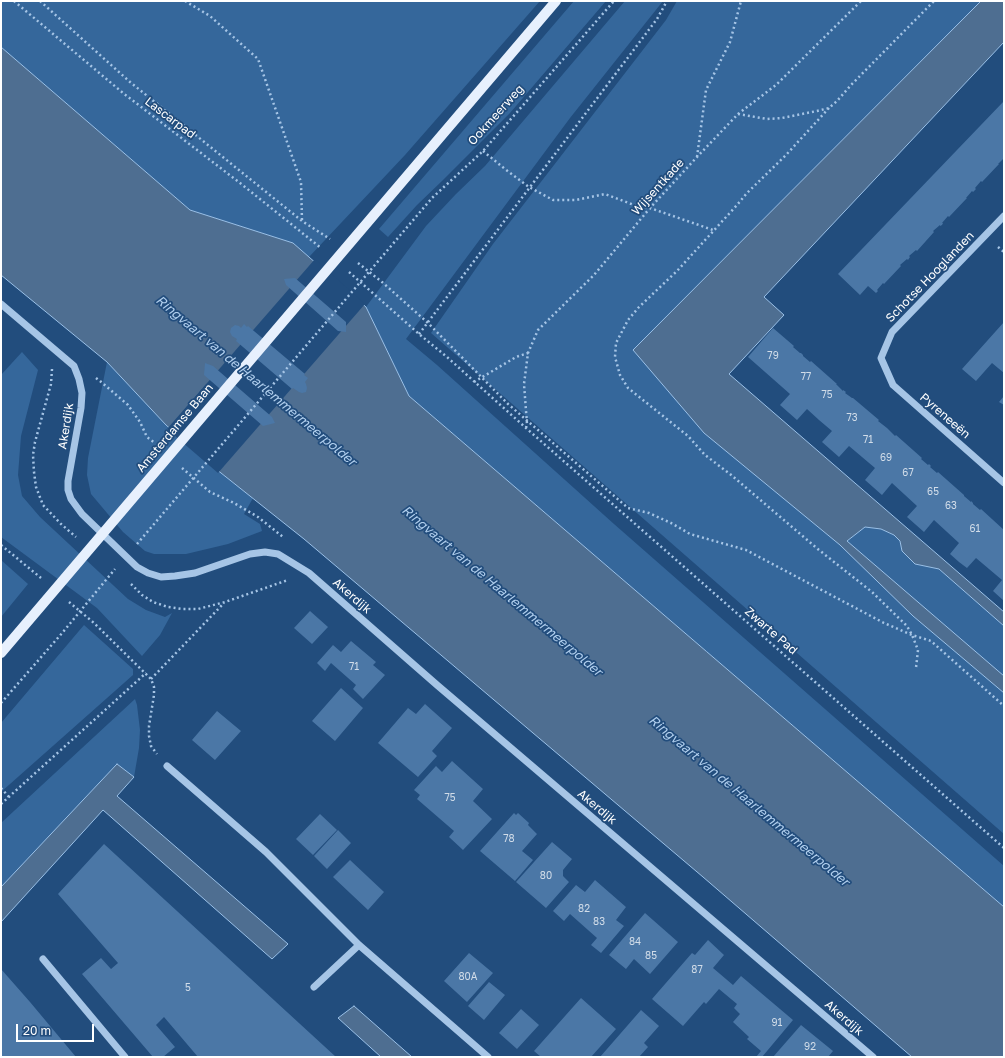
<!DOCTYPE html>
<html>
<head>
<meta charset="utf-8">
<style>
  body { margin:0 }
  #map { position:relative; width:1005px; height:1058px; overflow:hidden; background:#224d7d; font-family:"Golos Text",sans-serif }
  canvas { display:block }
  .frame { position:absolute; inset:0; border:2px solid #fff; pointer-events:none }
  .scale { position:absolute; left:16px; top:1024px; width:78px; height:18px; box-sizing:border-box; border:2px solid #fff; border-top:0; padding-left:5px; font-size:12px; line-height:14px; white-space:nowrap; color:#fff; -webkit-text-stroke:3px #224d7d; paint-order:stroke }
</style>
</head>
<body>
<div id="map">
<canvas width="1005" height="1058"></canvas>
<div class="frame"></div>
<div class="scale">20 m</div>
</div>
<script>
const context = document.querySelector('canvas').getContext('2d');
context.lineJoin = 'round';
function paint(path, color) { context.fillStyle = color; context.fill(path, 'evenodd'); }
const poly = rows => new Path2D(rows.map(r => 'M' + r).join(''));
function trace(path, color, width, dash) { context.strokeStyle = color; context.lineWidth = width; context.lineCap = dash ? 'butt' : 'round'; context.setLineDash(dash || []); context.stroke(path); }
function write(font, color, halo, rows, align = 'center') {
  context.font = font + ' "Golos Text",sans-serif'; context.lineWidth = 3.5; context.setLineDash([]); context.textBaseline = 'middle'; context.strokeStyle = halo; context.fillStyle = color; for (const [text, x, y, turn = 0] of rows) {
    context.save(); context.translate(x, y); context.rotate((+turn || 0) * Math.PI / 180); context.textAlign = isNaN(turn) ? turn : align; if (halo) context.strokeText(text, 0, 0); context.fillText(text, 0, 0); context.restore();
  }
}
const green = poly([
  [1,1,540,1,405,155,309,257,293,243,190,210,1,47],
  [574,1,606,1,510,113,442,181,417,205,388,237,379,229],
  [625,1,663,1,570,118,406,339,437,365,614,524,1004,866,1004,907,409,396,366,307,426,226,456,194,485,166],
  [677,1,981,1,633,350,847,541,865,527,881,529,894,535,900,541,902,551,915,564,939,569,1004,626,1004,834,431,333,493,244,666,20],
  [22,352,38,370,21,436,18,475,22,496,40,517,128,599,146,610,165,617,172,613,160,635,142,656,97,608,1,537,1,375],
  [107,362,166,425,216,469,253,498,244,514,260,524,262,531,228,544,186,554,154,554,145,551,123,532,91,494,87,475,88,458],
  [1,560,28,584,1,617],
  [84,625,133,669,133,675,1,792,1,723],
  [135,699,137,705,140,730,139,748,134,777,117,764,1,887,1,823]
]);
const water = poly([
  [981,1,1004,1,1004,42,764,297,784,315,729,374,1004,612,1004,626,939,569,915,564,902,551,900,541,894,535,881,529,865,527,847,541,1004,676,1004,693,913,616,840,545,704,433,633,350,981,1],
  [1,47,190,210,293,243,366,307,409,396,1004,907,1004,1057,912,1057,703,877,304,539,216,469,166,425,107,362,1,275,1,47],
  [117,764,134,777,117,796,288,944,272,959,103,810,1,922,1,887,117,764],
  [354,1006,412,1057,381,1057,338,1018,354,1006]
]);
const pier = poly([
  [315,259,365,304,218,473,167,429]
]);
const building = poly([
  [1004,101,1004,158,998,164,999,164,982,182,981,181,975,188,976,189,973,192,972,191,966,198,967,198,949,217,948,216,942,223,943,223,942,225,940,226,940,225,933,231,934,232,917,251,916,250,909,256,910,257,908,260,907,259,900,265,901,266,884,284,883,283,877,290,878,291,876,293,868,286,860,295,838,274],
  [295,278,346,322,346,332,338,331,286,285,284,279],
  [1004,322,1004,373,992,363,976,381,962,369],
  [244,324,247,327,248,326,305,374,304,375,308,378,305,382,306,384,307,388,306,392,302,393,299,392,293,388,292,389,236,341,237,339,232,336,230,332,231,328,235,325,239,326,241,328],
  [773,328,794,346,793,347,800,353,801,353,803,355,803,356,810,362,811,361,837,384,836,384,843,391,843,390,846,392,845,393,852,398,853,398,879,420,878,421,887,428,895,436,896,435,922,458,921,459,928,465,929,464,931,466,930,467,937,473,938,472,964,495,964,496,971,502,971,501,973,503,973,504,980,510,981,509,1004,530,1004,601,993,591,1002,580,976,558,967,568,959,562,950,554,959,543,934,520,924,532,907,517,917,506,892,483,882,495,865,480,875,468,849,446,839,457,822,442,832,431,819,420,807,409,797,420,780,405,790,394,748,357],
  [205,363,213,366,272,417,275,423,263,426,204,375],
  [1004,396,1004,405,999,402],
  [310,611,328,627,312,644,294,628],
  [351,641,376,662,373,665,385,675,363,699,353,689,356,685,331,663,325,671,317,663,333,645,341,652],
  [341,688,363,708,335,741,312,721],
  [425,704,452,728,432,751,437,756,418,777,378,743,408,708,416,714],
  [217,711,241,731,215,760,192,740],
  [452,761,483,789,473,801,492,819,463,850,449,837,454,831,417,799,420,795,414,790,436,766,442,772],
  [514,813,516,815,518,813,529,823,528,825,537,834,522,851,533,860,515,881,480,851],
  [320,814,337,830,313,855,296,839],
  [338,830,351,843,327,869,314,856],
  [552,842,572,859,563,870,563,876,569,882,546,908,516,882],
  [104,844,336,1057,198,1057,164,1017,156,1025,175,1047,163,1057,153,1057,82,974,101,958,111,969,118,963,58,894],
  [350,860,384,892,368,910,333,877],
  [595,880,626,907,616,920,624,926,601,953,591,945,597,938,570,914,564,921,553,911,576,885,585,892],
  [645,913,678,942,650,974,634,959,626,969,609,955],
  [708,940,724,955,713,968,733,985,741,976,793,1020,762,1057,756,1057,761,1051,747,1039,749,1037,733,1022,740,1014,734,1008,737,1004,719,989,706,1004,704,1002,683,1026,652,999,692,953,695,955],
  [469,953,493,973,467,1002,444,981],
  [1,969,30,1002,76,1057,1,1057],
  [489,982,505,995,484,1020,468,1006],
  [581,998,616,1029,591,1057,541,1057,534,1051],
  [521,1009,539,1025,517,1049,499,1033],
  [641,1010,659,1026,644,1043,648,1047,639,1057,600,1057],
  [801,1025,833,1051,828,1057,773,1057]
]);
const path = poly([
  [14,1,123,93,240,183,321,248],
  [40,1,130,82,302,221,330,239],
  [185,1,210,16,258,59,301,182,302,221],
  [829,108,786,155,747,193,737,205,677,271,639,307,628,320,616,343,615,357,620,375,628,388,688,436,705,455,730,474,819,550,872,592,907,626,912,635,918,650,916,668],
  [738,114,767,119,782,118,817,111,829,108,837,101,851,85,934,1],
  [483,151,505,169,529,187,553,200,576,200,605,194,634,205,650,208,713,230],
  [697,157,706,90,730,42,741,1],
  [998,247,1004,252],
  [358,263,382,282,428,323,508,404,628,508,649,513,671,523,690,534,746,550,884,623,912,635,931,641,1004,706],
  [349,272,419,334,447,357,526,428,1004,848],
  [419,334,657,19,667,1],
  [52,369,51,384,35,442,33,455,34,472,36,487,43,505,61,524,76,537],
  [96,378,100,381,128,405,140,422,147,437,155,443],
  [474,382,516,357,528,353],
  [526,428,527,424,524,384,528,353,538,330,594,275,650,208,697,157,738,114,776,85,861,1],
  [182,468,210,492,234,503,258,517,283,537],
  [137,544,432,198,483,151,614,1],
  [1,545,41,578],
  [131,584,142,595,153,602,168,607,183,609,198,609,225,602,288,580],
  [69,602,94,623,151,679,154,687,154,695,149,726,149,736,151,746,157,754],
  [151,679,224,603],
  [1,703,63,632,115,569],
  [1,788,9,797],
  [1,804,146,673]
]);
const minor = poly([
  [1004,216,892,332,881,358,893,385,1004,483],
  [1,304,74,366,79,379,82,393,81,408,68,481,68,490,71,499,82,514,137,567,148,573,161,577,175,576,195,573,250,554,265,552,278,554,309,573,437,685,873,1057],
  [167,766,266,852,359,945,488,1057],
  [43,959,125,1057],
  [314,987,359,945]
]);
const major = poly([
  [1,653,556,1]
]);
const numberNames = [
  ["79",773,356],
  ["77",806,377],
  ["75",827,395],
  ["73",852,418],
  ["71",868,440],
  ["69",886,458],
  ["67",908,473],
  ["65",933,492],
  ["63",951,506],
  ["61",975,529],
  ["71",354,667],
  ["75",450,798],
  ["78",509,839],
  ["80",546,876],
  ["82",584,909],
  ["83",599,922],
  ["84",635,942],
  ["85",651,956],
  ["87",697,970],
  ["80A",468,977],
  ["5",188,988],
  ["91",777,1023],
  ["92",810,1047]
];
const streetNames = [
  ["Ookmeerweg",496,115,-48],
  ["Lascarpad",170,118,37],
  ["Wijsentkade",658,187,-48],
  ["Schotse Hooglanden",930,277,-46],
  ["Pyreneeën",945,416,41],
  ["Akerdijk",66,426,-81],
  ["Amsterdamse Baan",175,428,-50],
  ["Akerdijk",352,596,41],
  ["Zwarte Pad",771,631,41],
  ["Akerdijk",597,807,40],
  ["Akerdijk",844,1018,41]
];
const waterNames = [
  ["Ringvaart van de Haarlemmermeerpolder",256,381,40],
  ["Ringvaart van de Haarlemmermeerpolder",502,591,40],
  ["Ringvaart van de Haarlemmermeerpolder",749,801,40]
];
paint(green, '#35679b');
paint(water, '#4e6e91');
trace(water, '#9ac0e7', 1);
paint(pier, '#224d7d');
paint(building, '#4b77a6');
trace(path, '#a6c5e6', 2.5, [2, 3]);
trace(minor, '#a6c5e6', 7);
trace(major, '#e7f0fd', 10);
write('10px', '#d2dde9', null, numberNames);
write('12px', '#fff', '#224d7d', streetNames);
write('italic 13px', '#b1cfee', '#224d7d', waterNames);
</script>
</body>
</html>
